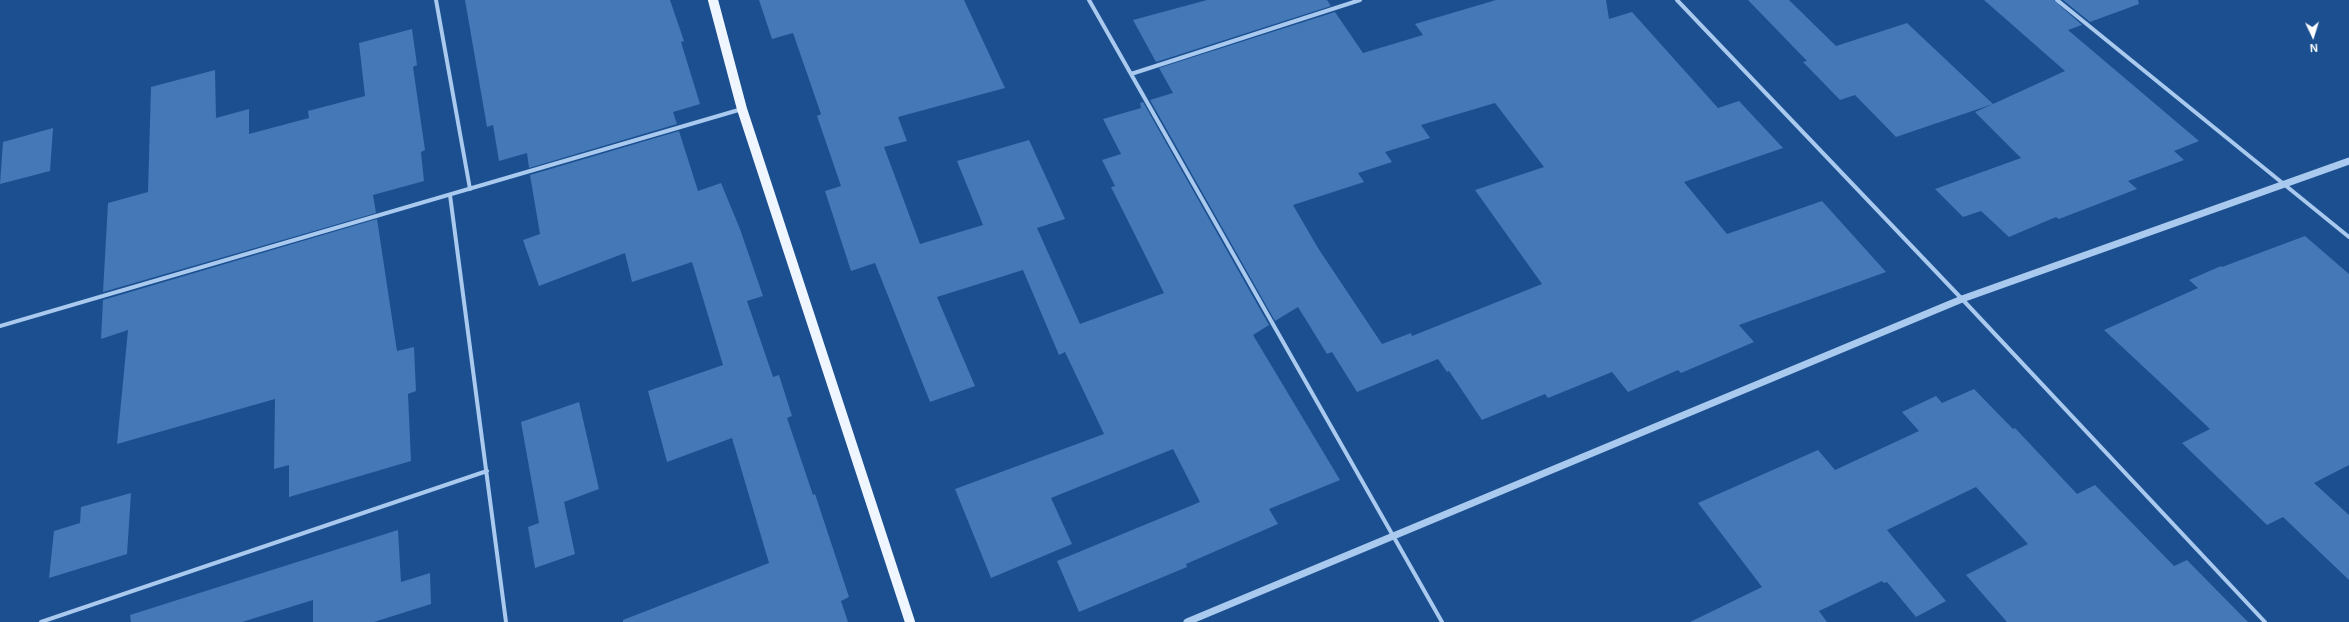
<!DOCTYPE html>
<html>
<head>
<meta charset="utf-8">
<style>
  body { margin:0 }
  #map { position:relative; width:2349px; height:622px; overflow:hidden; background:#1b4f8f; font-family:Arial,sans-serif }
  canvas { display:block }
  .north { position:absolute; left:2293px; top:16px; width:40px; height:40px; -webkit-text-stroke:3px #1b4f8f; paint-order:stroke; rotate:176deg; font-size:11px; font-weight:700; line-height:16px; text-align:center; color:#fff }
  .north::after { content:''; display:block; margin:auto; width:14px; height:18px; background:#fff; clip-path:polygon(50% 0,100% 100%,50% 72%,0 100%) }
</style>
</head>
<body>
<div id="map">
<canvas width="2349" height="622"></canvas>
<div class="north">N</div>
</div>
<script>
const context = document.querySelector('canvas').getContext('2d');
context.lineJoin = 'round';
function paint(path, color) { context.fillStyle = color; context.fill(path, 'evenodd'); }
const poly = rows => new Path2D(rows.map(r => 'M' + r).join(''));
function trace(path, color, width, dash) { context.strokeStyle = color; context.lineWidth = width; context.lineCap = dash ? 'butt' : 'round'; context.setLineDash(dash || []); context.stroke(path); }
const building = poly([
  [465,0,670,0,684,41,681,42,700,104,673,112,677,124,529,168,527,153,499,161,493,125,487,127],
  [759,0,964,0,1005,88,898,117,907,141,884,147,920,244,983,225,957,161,1029,140,1065,219,1037,228,1080,324,1164,293,1111,187,1115,186,1102,160,1121,154,1103,119,1141,108,1140,103,1143,102,1269,325,1253,335,1340,480,1269,509,1278,524,1186,564,1187,567,1079,612,1057,561,1200,502,1173,449,1051,498,1072,544,991,578,955,489,1104,434,1065,352,1059,355,1023,270,937,297,975,386,930,402,875,263,851,271,825,191,841,186,817,116,821,114,793,33,772,39],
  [1207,0,1327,0,1331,6,1156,62,1133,20],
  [1496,0,1606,0,1609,19,1632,12,1718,108,1739,101,1783,148,1684,182,1727,234,1822,201,1886,272,1739,325,1754,342,1681,373,1678,370,1628,392,1612,372,1548,398,1545,394,1482,420,1449,371,1447,372,1438,359,1357,392,1332,352,1327,354,1298,307,1275,321,1150,100,1173,93,1159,68,1335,12,1363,53,1423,35,1415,24],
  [1495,103,1544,167,1475,190,1542,284,1412,336,1411,333,1382,344,1318,248,1293,205,1364,182,1358,173,1392,162,1385,152,1430,138,1421,125],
  [1748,0,1789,0,1836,46,1907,23,1993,104,2065,71,1984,0,2054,0,2082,25,2068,30,2199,141,2174,151,2184,160,2128,181,2137,189,2059,219,2056,217,2009,237,1981,211,1963,217,1935,189,2021,158,1975,112,1993,104,1896,137,1855,95,1840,100,1803,62,1807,61],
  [2063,0,2138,0,2139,4,2090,22],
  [412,29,417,65,413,67,425,150,421,152,424,181,373,195,376,213,103,292,108,203,148,192,151,87,215,70,216,118,249,109,249,134,309,118,308,111,365,96,359,43],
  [53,128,50,171,0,184,3,142],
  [679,131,698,191,721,183,740,229,763,296,747,301,773,377,779,375,792,416,787,418,813,495,815,494,849,597,841,601,848,622,623,622,623,620,769,563,732,438,667,462,648,391,723,365,692,262,632,282,625,253,539,286,523,240,540,234,530,175],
  [377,219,397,351,414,347,416,391,408,394,411,461,289,497,289,465,274,469,275,399,117,444,128,330,101,339,103,300],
  [2305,236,2349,274,2349,465,2314,483,2349,515,2349,580,2283,517,2267,525,2182,443,2210,429,2104,330,2198,288,2189,280,2221,266,2222,267],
  [1974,389,2013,429,2015,428,2077,494,2095,485,2174,566,2187,560,2248,622,2007,622,1966,575,2028,544,1976,487,1887,530,1946,601,1916,617,1887,582,1884,583,1882,581,1819,611,1827,622,1690,622,1762,587,1698,503,1818,450,1835,470,1919,431,1902,412,1936,396,1942,403],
  [579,402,599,489,564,502,575,554,535,568,528,527,539,523,521,422],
  [131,493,127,554,49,578,54,531,80,523,81,507],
  [398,530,401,582,430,573,431,604,374,622,313,622,313,600,242,622,131,622,130,615]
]);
const minor = poly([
  [436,0,470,189],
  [1089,0,1442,622],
  [1677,0,1962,299,2265,622],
  [2057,0,2349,237],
  [1131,74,1360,0],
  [450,195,506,622],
  [0,326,742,109],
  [41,622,487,471]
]);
const tertiary = poly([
  [1187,622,1962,299,2349,161]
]);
const primary = poly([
  [713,0,742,109,910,622]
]);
paint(building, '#4478b7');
trace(minor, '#a9c9ee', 4);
trace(tertiary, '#a9c9ee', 7);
trace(primary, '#f0f6ff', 10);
</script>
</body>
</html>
